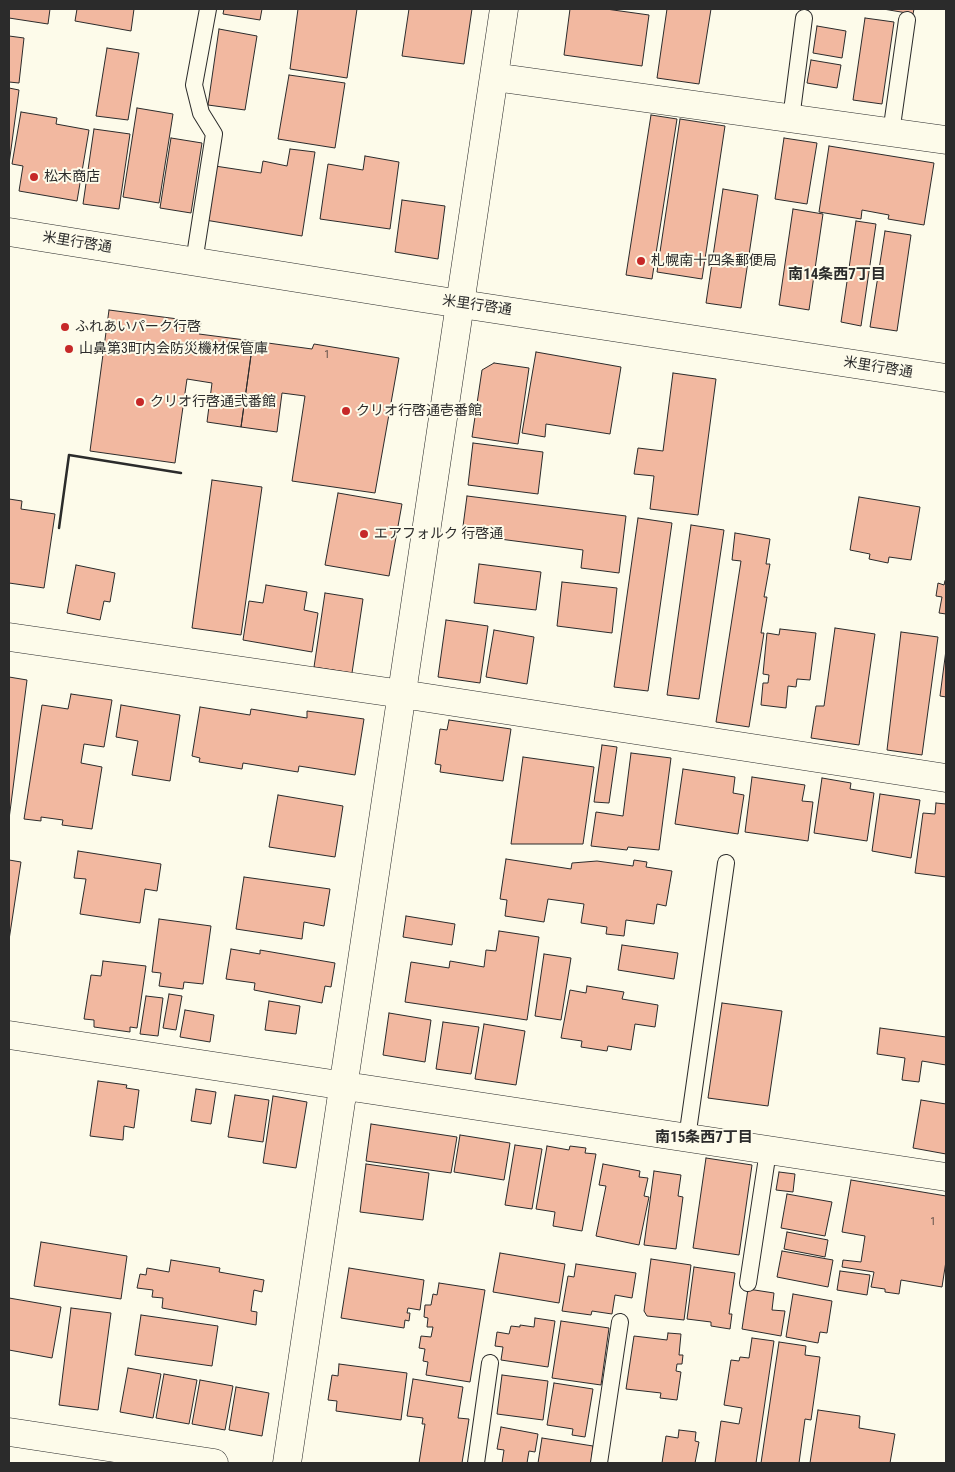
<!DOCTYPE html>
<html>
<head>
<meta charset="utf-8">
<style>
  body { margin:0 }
  #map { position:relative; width:955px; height:1472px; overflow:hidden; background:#fdfbea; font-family:"Roboto Condensed",sans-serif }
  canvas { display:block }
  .frame { position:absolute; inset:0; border:10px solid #2b2b2b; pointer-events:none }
</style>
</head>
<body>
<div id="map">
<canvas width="955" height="1472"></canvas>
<div class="frame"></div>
</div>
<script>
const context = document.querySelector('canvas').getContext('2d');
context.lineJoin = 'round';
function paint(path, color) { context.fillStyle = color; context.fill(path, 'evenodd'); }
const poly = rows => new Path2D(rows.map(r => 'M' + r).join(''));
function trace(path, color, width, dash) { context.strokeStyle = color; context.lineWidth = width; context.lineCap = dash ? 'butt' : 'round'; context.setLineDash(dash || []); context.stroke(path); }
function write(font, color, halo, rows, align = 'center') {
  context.font = font + ' "Roboto Condensed","Noto Sans JP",sans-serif'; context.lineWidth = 4; context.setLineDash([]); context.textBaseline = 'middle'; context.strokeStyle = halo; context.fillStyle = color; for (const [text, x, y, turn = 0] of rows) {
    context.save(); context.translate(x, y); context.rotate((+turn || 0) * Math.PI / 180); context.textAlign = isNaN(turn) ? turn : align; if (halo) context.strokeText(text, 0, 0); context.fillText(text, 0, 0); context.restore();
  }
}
const building = poly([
  [9,9,50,9,48,24,9,18,9,9],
  [77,9,134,9,131,31,75,21,77,9],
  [224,9,262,9,260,20,223,14,224,9],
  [298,9,357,9,347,78,290,69,298,9],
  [409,9,472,9,464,64,402,56,409,9],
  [570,9,606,9,649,15,642,66,564,55,570,9],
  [667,9,711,9,699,84,657,78,667,9],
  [883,9,914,9,913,14,883,9],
  [865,18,894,22,882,104,853,100,865,18],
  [817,26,846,31,842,58,813,53,817,26],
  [219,29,257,36,245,110,208,105,219,29],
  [9,36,24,38,19,83,9,82,9,36],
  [107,48,139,53,128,120,96,116,107,48],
  [811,60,841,65,837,88,807,83,811,60],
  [289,75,345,83,335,148,278,139,289,75],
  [9,88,19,90,9,164,9,88],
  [137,108,173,114,159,203,123,197,137,108],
  [21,112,57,118,56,124,89,130,77,201,19,191,23,166,12,164,21,112],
  [651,115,677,119,652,279,626,275,651,115],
  [680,119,725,126,702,279,657,272,680,119],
  [94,129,130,134,119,209,83,204,94,129],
  [171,138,202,143,191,213,160,208,171,138],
  [784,138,817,143,807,204,775,199,784,138],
  [829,146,934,163,924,225,888,219,889,215,862,210,861,219,819,212,829,146],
  [290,149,315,152,302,236,205,220,215,166,261,173,263,161,287,166,290,149],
  [365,156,399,162,390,229,320,219,328,164,363,170,365,156],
  [723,189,758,195,741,308,706,303,723,189],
  [402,200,445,206,438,259,395,252,402,200],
  [793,209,823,214,809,310,779,305,793,209],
  [856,221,876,224,861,326,841,322,856,221],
  [885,231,911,235,897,331,870,327,885,231],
  [109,310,201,322,199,334,253,341,241,427,207,422,212,383,187,379,175,463,90,451,109,310],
  [253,341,312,349,314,344,399,358,375,493,292,481,305,396,282,393,277,432,241,427,253,341],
  [536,352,621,367,610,434,546,424,545,437,522,433,536,352],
  [494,363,529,368,518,444,472,437,482,370,494,363],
  [673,373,716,379,698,515,650,509,654,476,634,474,638,448,663,451,673,373],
  [473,443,543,452,538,494,468,485,473,443],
  [212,480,262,487,241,635,192,628,212,480],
  [338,493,402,504,389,576,325,565,338,493],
  [467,496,626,516,619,573,581,568,583,550,462,534,467,496],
  [859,497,920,507,911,560,889,557,888,563,869,559,870,554,850,550,859,497],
  [9,499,22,501,21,509,55,514,44,588,9,583,9,499],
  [638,518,672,523,648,691,614,687,638,518],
  [691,525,724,530,699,699,667,695,691,525],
  [735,533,770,539,766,564,770,564,764,597,767,597,761,633,764,633,749,727,716,722,741,561,732,560,735,533],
  [479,564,541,572,536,610,474,603,479,564],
  [76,565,115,573,110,602,104,601,100,620,67,613,76,565],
  [945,581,946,581,946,614,939,613,942,597,936,596,938,583,944,585,945,581],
  [562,582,617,588,612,633,557,626,562,582],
  [266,585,307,592,304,610,318,613,312,652,243,640,249,601,263,603,266,585],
  [325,593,363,599,352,673,314,667,325,593],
  [446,620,488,626,480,683,438,677,446,620],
  [835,628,875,634,859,745,811,738,816,706,824,706,835,628],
  [780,629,816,633,810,680,797,679,796,687,788,686,786,708,761,705,763,683,768,683,769,675,763,674,767,633,779,635,780,629],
  [494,630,534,637,527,684,486,677,494,630],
  [901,632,938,637,922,755,887,750,901,632],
  [946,650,946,697,940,696,946,650],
  [9,677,27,680,9,819,9,677],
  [71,694,112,700,104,747,84,744,81,763,102,767,92,829,62,825,63,820,41,817,41,821,24,819,42,705,68,709,71,694],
  [121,705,180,715,170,781,132,775,138,741,116,737,121,705],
  [200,707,250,715,251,709,307,718,307,711,364,719,355,775,299,766,298,772,243,763,242,769,199,762,200,758,192,756,200,707],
  [449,720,511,729,503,781,440,772,441,765,435,764,440,729,447,730,449,720],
  [602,745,617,747,609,803,594,802,602,745],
  [631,753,671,758,659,850,628,847,627,850,591,846,596,812,623,816,631,753],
  [523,757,594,767,583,844,511,844,523,757],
  [683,769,735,777,733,793,744,795,738,834,675,824,683,769],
  [752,777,805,785,802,801,813,802,808,841,745,832,752,777],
  [822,778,851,783,850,789,874,793,867,841,814,833,822,778],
  [880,794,920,800,911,858,872,851,880,794],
  [278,795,343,806,335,857,269,847,278,795],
  [936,803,946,804,946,877,915,873,923,813,935,814,936,803],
  [78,851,161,864,157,891,145,889,140,923,80,914,86,879,74,878,78,851],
  [506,859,571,869,572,863,597,861,633,866,634,860,647,862,646,867,672,871,666,906,657,904,654,924,626,920,624,936,606,934,607,927,581,923,584,904,548,899,544,922,505,916,507,900,500,899,506,859],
  [9,860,21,862,9,940,9,860],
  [244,877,330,889,324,926,304,922,302,939,236,929,244,877],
  [406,916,455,924,452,945,403,937,406,916],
  [159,919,211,926,203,984,184,982,183,989,159,986,161,973,152,972,159,919],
  [499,931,539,937,527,1020,405,1002,411,962,449,968,450,961,484,967,486,950,496,951,499,931],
  [622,945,678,953,674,979,618,970,622,945],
  [231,949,260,954,260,950,335,963,331,987,325,986,322,1003,254,990,255,983,226,979,231,949],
  [544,954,571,958,561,1020,535,1016,544,954],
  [103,961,146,966,137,1028,130,1027,130,1032,94,1027,94,1020,84,1019,91,975,101,976,103,961],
  [587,986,624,992,622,999,658,1005,655,1027,635,1024,631,1050,608,1046,607,1051,581,1047,582,1041,561,1038,570,990,586,993,587,986],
  [169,994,182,996,176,1030,163,1028,169,994],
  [146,996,163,998,158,1036,140,1034,146,996],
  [269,1001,300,1006,296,1034,265,1030,269,1001],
  [722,1003,782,1011,768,1106,708,1098,722,1003],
  [185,1010,214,1015,210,1042,180,1037,185,1010],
  [389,1013,431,1020,425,1062,383,1055,389,1013],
  [443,1022,479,1027,471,1074,436,1069,443,1022],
  [484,1024,525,1031,516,1085,475,1079,484,1024],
  [880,1028,946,1037,946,1065,922,1061,919,1082,902,1080,905,1058,877,1054,880,1028],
  [98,1081,127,1085,126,1088,139,1090,134,1128,124,1126,123,1140,90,1136,98,1081],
  [196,1089,216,1092,211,1124,191,1121,196,1089],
  [235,1095,269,1100,263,1142,228,1137,235,1095],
  [273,1096,307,1102,296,1168,263,1163,273,1096],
  [921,1100,946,1104,946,1154,913,1148,921,1100],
  [371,1124,457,1137,451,1173,366,1161,371,1124],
  [460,1135,510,1143,504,1180,454,1172,460,1135],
  [515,1145,542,1149,532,1209,505,1205,515,1145],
  [547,1146,569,1150,570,1146,586,1148,585,1153,596,1154,582,1231,553,1226,555,1212,536,1209,547,1146],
  [706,1158,752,1165,739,1255,693,1248,706,1158],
  [366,1164,429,1173,423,1220,360,1212,366,1164],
  [603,1164,640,1171,639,1177,648,1178,644,1196,649,1197,639,1245,596,1236,606,1186,599,1185,603,1164],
  [654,1171,681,1175,678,1196,683,1197,676,1249,644,1245,654,1171],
  [779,1172,795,1174,793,1192,776,1190,779,1172],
  [851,1180,946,1196,946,1261,942,1287,901,1280,899,1294,885,1292,885,1289,871,1287,874,1272,842,1267,843,1260,861,1262,865,1236,842,1232,851,1180],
  [787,1194,832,1202,825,1236,781,1228,787,1194],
  [787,1232,828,1240,825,1257,784,1249,787,1232],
  [41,1242,127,1256,121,1299,34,1286,41,1242],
  [782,1251,833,1260,828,1287,777,1277,782,1251],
  [500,1253,565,1264,559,1303,493,1292,500,1253],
  [651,1259,691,1265,684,1320,647,1316,644,1311,651,1259],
  [171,1260,220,1268,219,1272,264,1280,262,1292,254,1290,251,1311,257,1312,256,1325,162,1308,163,1298,152,1297,153,1290,137,1288,140,1274,146,1275,147,1268,169,1272,171,1260],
  [576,1264,636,1273,632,1298,615,1295,612,1314,592,1311,591,1315,562,1311,568,1276,574,1277,576,1264],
  [694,1267,735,1273,729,1314,732,1314,730,1329,711,1326,711,1322,687,1319,694,1267],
  [349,1268,424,1280,420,1310,408,1308,407,1313,410,1313,409,1321,405,1320,404,1328,341,1318,349,1268],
  [840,1271,870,1275,867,1295,837,1290,840,1271],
  [439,1283,485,1290,470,1382,426,1375,428,1362,423,1361,425,1349,419,1348,421,1336,431,1337,433,1327,427,1327,428,1318,424,1317,425,1305,431,1305,433,1294,437,1295,439,1283],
  [748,1289,774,1293,772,1310,785,1311,781,1336,742,1329,748,1289],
  [793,1294,832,1301,827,1333,820,1332,818,1343,786,1337,793,1294],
  [9,1298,61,1307,52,1358,9,1350,9,1298],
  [71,1308,111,1313,98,1410,59,1405,71,1308],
  [141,1315,218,1326,212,1366,135,1355,141,1315],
  [535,1318,555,1321,548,1367,501,1360,503,1347,495,1346,497,1332,509,1334,511,1326,520,1327,520,1325,534,1327,535,1318],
  [561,1321,609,1328,601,1385,552,1378,561,1321],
  [668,1333,681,1334,679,1355,683,1355,682,1364,677,1364,676,1371,681,1372,677,1400,660,1398,661,1393,626,1389,634,1336,667,1340,668,1333],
  [752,1338,774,1341,756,1463,715,1463,721,1421,739,1424,742,1408,724,1405,731,1360,739,1361,740,1357,749,1358,752,1338],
  [779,1342,806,1346,805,1355,820,1357,811,1420,805,1419,799,1463,761,1463,779,1342],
  [339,1364,407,1373,401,1420,336,1411,337,1401,328,1400,332,1375,338,1376,339,1364],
  [128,1368,161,1374,153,1418,120,1412,128,1368],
  [164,1374,197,1380,189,1424,156,1418,164,1374],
  [502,1375,548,1381,543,1420,497,1414,502,1375],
  [413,1379,463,1387,458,1418,469,1419,462,1463,419,1463,425,1424,422,1424,423,1418,407,1416,413,1379],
  [200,1380,233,1386,225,1430,192,1424,200,1380],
  [554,1383,593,1389,585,1437,572,1435,573,1429,547,1425,554,1383],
  [236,1387,269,1393,262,1436,229,1430,236,1387],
  [818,1410,860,1416,859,1428,895,1434,890,1463,810,1463,818,1410],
  [501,1427,538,1434,535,1452,529,1451,527,1463,502,1463,504,1450,497,1449,501,1427],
  [679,1430,696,1432,695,1441,699,1442,695,1463,662,1463,666,1436,678,1438,679,1430],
  [542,1438,593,1446,591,1463,538,1463,542,1438]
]);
const lane = poly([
  [791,119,804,18],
  [891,133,907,20],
  [194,262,214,134,201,113,194,85,208,9],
  [687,1138,726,863],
  [748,1283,768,1151],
  [476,1463,490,1363],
  [599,1463,620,1322]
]);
const street = poly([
  [494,77,946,140],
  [9,637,402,694,946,778],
  [9,1035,946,1177],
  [9,1432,214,1463],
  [287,1463,504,9]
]);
const secondary = poly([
  [9,232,422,298,946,378]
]);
const wall = poly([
  [59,528,69,455,181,473]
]);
const markers = [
  [34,177,5,"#c62828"],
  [641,261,5,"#c62828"],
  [65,327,5,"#c62828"],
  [69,349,5,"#c62828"],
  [140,402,5,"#c62828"],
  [346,411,5,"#c62828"],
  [364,534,5,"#c62828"]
];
const numberNames = [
  ["1",327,355],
  ["1",933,1222]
];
const poiNames = [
  ["松木商店",44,177],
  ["札幌南十四条郵便局",651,261],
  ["ふれあいパーク行啓",75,327],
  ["山鼻第3町内会防災機材保管庫",79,349],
  ["クリオ行啓通弐番館",150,402],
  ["クリオ行啓通壱番館",356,411],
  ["エアフォルク 行啓通",374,534]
];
const streetNames = [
  ["米里行啓通",77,243,9],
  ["米里行啓通",477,306,8],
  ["米里行啓通",878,368,9]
];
const neighbourhoodNames = [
  ["南14条西7丁目",837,275],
  ["南15条西7丁目",704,1138]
];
paint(building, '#f2b8a0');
trace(building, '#2b2b2b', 1);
trace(lane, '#2b2b2b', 18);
trace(street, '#2b2b2b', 29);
trace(secondary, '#2b2b2b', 29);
trace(lane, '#fdfbea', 16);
trace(street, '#fdfbea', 28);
trace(secondary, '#fdfbea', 28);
trace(wall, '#2b2b2b', 2.5);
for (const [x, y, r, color] of markers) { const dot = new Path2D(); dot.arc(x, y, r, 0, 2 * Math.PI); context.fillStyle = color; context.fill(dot); trace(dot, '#fdfbea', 2); }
write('11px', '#5d4e48', null, numberNames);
write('14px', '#2b2b2b', '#fdfbea', poiNames, 'left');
write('14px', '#2b2b2b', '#fdfbea', streetNames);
write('bold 15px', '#2b2b2b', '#fdfbea', neighbourhoodNames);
</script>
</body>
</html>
